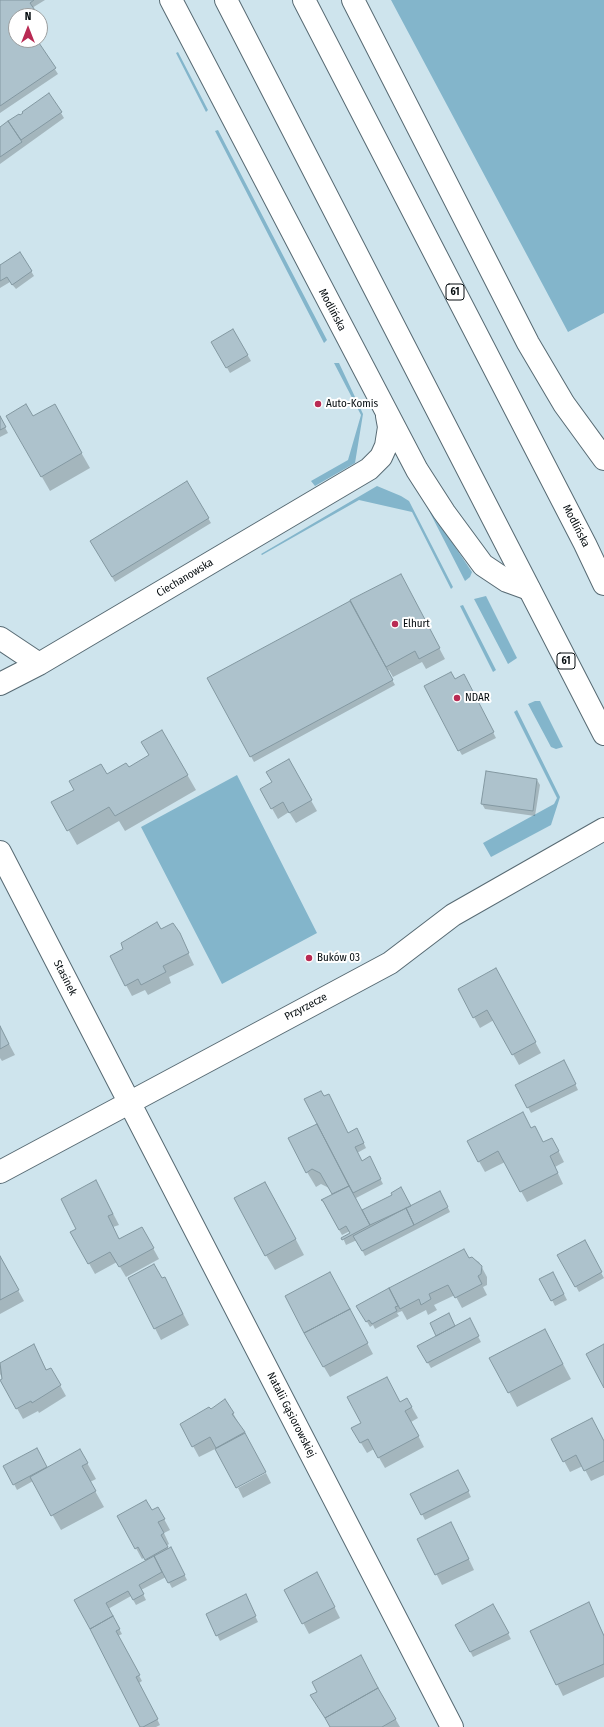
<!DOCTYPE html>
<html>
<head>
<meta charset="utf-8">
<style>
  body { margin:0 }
  #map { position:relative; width:604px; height:1727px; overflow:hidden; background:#cee4ed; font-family:"Fira Sans Condensed",sans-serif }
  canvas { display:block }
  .north { position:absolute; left:8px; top:8px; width:40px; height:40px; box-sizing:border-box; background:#fff; border:1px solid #9b9e9f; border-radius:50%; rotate:0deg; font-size:11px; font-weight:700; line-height:16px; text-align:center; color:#060d10 }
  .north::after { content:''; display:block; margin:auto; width:14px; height:18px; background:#b92a53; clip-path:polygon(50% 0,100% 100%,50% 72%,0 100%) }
</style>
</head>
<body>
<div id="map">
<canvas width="604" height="1727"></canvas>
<div class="north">N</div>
</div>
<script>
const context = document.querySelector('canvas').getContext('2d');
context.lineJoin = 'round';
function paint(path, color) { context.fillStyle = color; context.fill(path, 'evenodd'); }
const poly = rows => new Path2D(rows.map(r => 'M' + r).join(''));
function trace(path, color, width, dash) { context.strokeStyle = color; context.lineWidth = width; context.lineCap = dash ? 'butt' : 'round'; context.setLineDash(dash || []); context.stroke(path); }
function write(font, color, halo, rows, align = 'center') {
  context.font = font + ' "Fira Sans Condensed",sans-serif'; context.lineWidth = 4; context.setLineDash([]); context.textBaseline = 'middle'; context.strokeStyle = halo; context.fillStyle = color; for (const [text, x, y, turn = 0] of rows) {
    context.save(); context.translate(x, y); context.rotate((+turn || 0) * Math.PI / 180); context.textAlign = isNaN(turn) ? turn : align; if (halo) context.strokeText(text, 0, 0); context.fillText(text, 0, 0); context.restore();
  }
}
const green = poly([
  [391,0,604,0,604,313,568,332],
  [178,52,208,110,206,112,176,53],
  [218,130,327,340,324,343,215,131],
  [334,363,339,363,363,414,355,463,315,486,311,481,348,460,361,415],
  [377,486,401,496,409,501,453,587,451,589,412,512,359,500,262,555,261,554],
  [423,499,472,572,470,577,465,581],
  [486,596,517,658,508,664,474,599],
  [463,605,496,670,493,672,460,606],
  [535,701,540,701,563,747,556,749,551,747,528,704],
  [517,710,560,797,551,825,491,857,483,843,554,804,557,798,514,712],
  [237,775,317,933,222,984,141,827]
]);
const shadow = poly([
  [0,0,45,0,32,8,37,16,16,16,16,40,36,40,58,74,0,113],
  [40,20,47,31,40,35],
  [25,113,61,113,64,118,0,164,0,128,19,115,20,117],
  [0,266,31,271,34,276,16,289,10,282,0,288],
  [233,330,251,361,230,373,212,342],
  [54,405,90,468,50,491,7,416,33,418],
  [0,418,8,433,0,437],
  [187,483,211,523,115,582,91,541],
  [406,586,445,659,426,669,422,662,393,677,389,670,387,671,395,685,254,762,208,678,352,601],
  [454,680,466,680,496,738,462,755,459,750],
  [162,731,196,790,125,831,119,821,77,845,53,803,106,776,128,768,150,756],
  [288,760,317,811,296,823,289,812,278,819,261,789,273,783],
  [537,780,540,785,535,816,485,809,482,804],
  [157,923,161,930,179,934,194,965,169,977,171,983,148,995,145,990,132,996,126,985,138,935,137,933],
  [502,980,541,1053,519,1065,494,1020,480,1028,474,1017],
  [0,1027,15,1055,2,1061,0,1058],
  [567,1067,578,1090,531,1113,516,1085],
  [324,1098,332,1101,348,1134,360,1135,366,1148,357,1153,362,1162,372,1163,383,1184,356,1198,362,1212,394,1196,411,1207,443,1197,450,1212,365,1256,357,1240,346,1245,343,1238,351,1234,350,1231,342,1235,322,1200,333,1195,329,1188,321,1184,316,1187,307,1172,321,1130],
  [531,1129,543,1143,558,1150,564,1162,555,1167,563,1184,527,1202,505,1162,485,1172,468,1142],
  [102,1192,119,1225,113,1227,119,1240,142,1228,159,1259,126,1277,117,1262,95,1274,72,1233,77,1229],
  [274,1198,304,1255,275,1270,266,1255],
  [584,1241,604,1278,579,1292,559,1255],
  [464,1251,469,1260,472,1258,479,1262,487,1277,487,1285,483,1287,487,1295,462,1308,455,1295,434,1305,437,1310,428,1315,426,1310,407,1320,402,1311,397,1313,399,1316,375,1329,373,1325,370,1327,358,1306],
  [0,1258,24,1301,0,1314],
  [129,1278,165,1278,189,1325,161,1340],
  [556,1278,567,1300,555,1306,552,1300],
  [336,1284,373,1354,330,1377,324,1367],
  [472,1325,481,1342,431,1368,418,1346,455,1327],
  [34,1345,47,1371,51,1369,66,1396,39,1413,38,1411,23,1419,1,1380,3,1379,0,1374,0,1364],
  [553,1345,571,1379,517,1407,509,1392],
  [407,1399,418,1418,411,1422,424,1447,385,1468,374,1449,367,1453,352,1428],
  [210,1411,233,1413,265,1471,237,1487,217,1448,199,1457,181,1424],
  [552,1439,604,1442,604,1475,591,1481,583,1466,570,1472],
  [80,1450,96,1479,90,1482,104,1507,61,1530,33,1481,17,1490,5,1466,40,1454,47,1468],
  [266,1473,271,1483,243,1498,238,1488],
  [461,1476,471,1497,425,1520,412,1494],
  [158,1508,170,1530,164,1533,169,1544,166,1546,173,1553,187,1580,172,1588,166,1577,141,1590,146,1600,136,1605,131,1596,108,1609,122,1634,118,1636,142,1681,139,1683,160,1725,156,1727,142,1727,75,1600,147,1561,145,1557,142,1559,118,1516,151,1511],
  [457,1534,474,1570,442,1585,419,1540],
  [323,1584,340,1618,309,1634,286,1590],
  [248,1601,258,1622,220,1641,207,1614],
  [588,1603,604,1635,604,1677,563,1696,531,1631],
  [493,1605,511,1639,473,1657,457,1625],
  [360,1656,400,1727,331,1727,311,1696,319,1692]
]);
const building = poly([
  [0,0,34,0,30,3,39,16,16,16,16,40,37,40,56,68,0,106,0,0],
  [40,18,44,25,40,28,40,18],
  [49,93,62,112,21,140,8,121,19,114,20,115,23,113,22,112,49,93],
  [8,121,22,142,0,157,0,127,8,121],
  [20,252,32,271,12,285,7,277,0,281,0,265,20,252],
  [233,329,248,355,226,368,211,342,233,329],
  [26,404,33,416,55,404,82,453,41,477,6,416,26,404],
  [0,416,6,427,0,430,0,416],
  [187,481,209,518,112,577,90,541,187,481],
  [401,574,440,648,419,659,415,651,386,667,350,600,401,574],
  [350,601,393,680,250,757,207,678,350,601],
  [451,672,455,679,464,674,494,732,458,751,424,686,451,672],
  [162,730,188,775,115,816,109,807,67,831,51,802,74,790,69,781,101,764,107,774,126,763,129,767,149,755,141,742,162,730],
  [289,759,312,800,289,813,283,802,271,809,260,789,272,782,266,772,289,759],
  [486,771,537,779,533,811,481,804,486,771],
  [157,922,161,929,173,923,180,933,189,953,163,966,166,972,141,985,138,979,125,986,110,956,123,949,121,943,157,922],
  [496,968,536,1042,512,1055,487,1010,473,1018,458,989,496,968],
  [0,1026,9,1044,0,1049,0,1026],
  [564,1060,576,1084,527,1108,515,1085,564,1060],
  [321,1091,324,1096,329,1094,348,1133,357,1128,364,1143,355,1147,362,1161,370,1156,381,1179,353,1193,304,1099,321,1091],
  [523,1112,531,1128,535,1126,543,1142,552,1138,559,1151,550,1156,558,1173,520,1192,498,1151,478,1162,467,1141,523,1112],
  [317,1124,349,1186,332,1194,320,1173,312,1169,306,1173,288,1138,317,1124],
  [96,1180,113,1214,108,1216,119,1239,142,1227,154,1248,119,1267,110,1252,88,1264,70,1232,76,1229,61,1199,96,1180],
  [265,1182,296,1239,265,1256,234,1198,265,1182],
  [349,1186,370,1225,342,1240,341,1238,350,1233,346,1226,339,1230,323,1201,321,1200,349,1186],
  [401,1187,411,1206,370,1225,362,1210,392,1195,391,1193,401,1187],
  [440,1191,448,1207,414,1225,406,1208,440,1191],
  [406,1208,414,1225,362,1251,353,1236,406,1208],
  [585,1240,602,1272,575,1287,557,1255,585,1240],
  [464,1249,469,1258,472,1257,482,1266,481,1274,478,1276,482,1284,455,1298,448,1285,429,1294,431,1299,421,1305,419,1299,400,1309,389,1288,464,1249],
  [0,1256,19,1290,0,1300,0,1256],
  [154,1264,162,1278,165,1277,183,1314,154,1329,128,1278,154,1264],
  [330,1272,350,1309,304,1333,285,1296,330,1272],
  [553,1272,564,1294,551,1301,539,1279,553,1272],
  [389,1288,398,1306,395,1307,397,1311,372,1324,369,1320,366,1322,356,1306,389,1288],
  [350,1309,368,1343,323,1367,304,1333,350,1309],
  [449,1313,455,1326,436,1336,430,1323,449,1313],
  [470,1318,479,1336,427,1363,417,1346,470,1318],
  [545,1329,563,1364,508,1393,489,1358,545,1329],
  [34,1344,46,1370,51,1368,61,1385,32,1403,31,1401,16,1409,0,1380,2,1379,0,1363,34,1344],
  [604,1344,604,1388,586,1354,604,1344],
  [387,1377,400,1402,407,1398,412,1407,405,1411,419,1436,378,1458,368,1439,360,1443,351,1428,361,1423,347,1397,387,1377],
  [225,1399,234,1413,232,1414,245,1432,216,1448,210,1437,192,1447,180,1424,209,1407,211,1409,225,1399],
  [592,1418,604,1441,604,1461,584,1471,576,1455,563,1462,551,1439,592,1418],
  [245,1433,266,1472,236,1488,215,1449,245,1433],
  [37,1448,47,1467,13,1485,3,1466,37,1448],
  [80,1449,88,1463,82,1466,96,1491,51,1516,30,1477,80,1449],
  [458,1470,469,1491,421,1515,410,1494,458,1470],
  [146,1500,152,1510,158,1507,165,1519,158,1522,164,1533,161,1535,168,1547,145,1560,138,1547,135,1549,117,1516,146,1500],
  [451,1522,469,1559,435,1575,417,1539,451,1522],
  [171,1547,185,1575,168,1583,154,1556,171,1547],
  [154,1556,162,1572,139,1585,144,1594,133,1600,128,1591,106,1603,113,1616,90,1629,74,1600,154,1556],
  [317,1572,335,1607,302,1624,284,1590,317,1572],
  [246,1594,256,1616,216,1636,206,1614,246,1594],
  [589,1602,604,1636,604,1664,556,1685,530,1631,589,1602],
  [493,1604,509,1633,470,1652,455,1625,493,1604],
  [113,1616,120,1629,116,1631,140,1675,136,1677,158,1719,143,1727,140,1727,90,1629,113,1616],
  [361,1655,378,1688,325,1718,310,1695,317,1692,312,1682,361,1655],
  [378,1688,396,1719,382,1727,330,1727,325,1718,378,1688]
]);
const minor = poly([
  [171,0,417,470,444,512,483,565,507,581,529,589],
  [353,0,528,343,564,404,604,459],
  [0,638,39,664],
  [0,684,39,664,369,469,381,457,386,446,389,427,387,416],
  [0,852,452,1727],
  [0,1172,390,963,453,915,604,829]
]);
const major = poly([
  [226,0,604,734],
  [304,0,585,544,604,584]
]);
const markers = [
  [318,404,4,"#b92a53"],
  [395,624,4,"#b92a53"],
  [457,698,4,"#b92a53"],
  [309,958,4,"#b92a53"]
];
const shields = [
  [455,292,18],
  [566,661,18]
];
const shieldNames = [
  ["61",455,292],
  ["61",566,661]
];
const streetNames = [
  ["Modlińska",332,310,62],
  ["Modlińska",576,526,63],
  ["Ciechanowska",185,578,-31],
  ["Stasinek",65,978,63],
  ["Przyrzecze",306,1007,-28],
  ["Natalii Gąsiorowskiej",291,1415,63]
];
const poiNames = [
  ["Auto-Komis",326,404],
  ["Elhurt",403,624],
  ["NDAR",465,698],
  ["Buków 03",317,958]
];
paint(green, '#83b5cb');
paint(shadow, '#0003');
paint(building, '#adc2cc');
trace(building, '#8398a1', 1);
trace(minor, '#576a73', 24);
trace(major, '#576a73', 24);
trace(minor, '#fff', 22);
trace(major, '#fff', 22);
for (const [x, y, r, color] of markers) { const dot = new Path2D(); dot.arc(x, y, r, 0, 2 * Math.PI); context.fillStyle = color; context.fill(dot); trace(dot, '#fff', 1.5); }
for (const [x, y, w] of shields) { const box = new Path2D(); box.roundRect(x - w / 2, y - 8, w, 16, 3); context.fillStyle = '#fff'; context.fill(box); trace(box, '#060d10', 1); }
write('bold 10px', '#060d10', null, shieldNames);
write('11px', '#060d10', '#fff', streetNames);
write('11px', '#060d10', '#fff', poiNames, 'left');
</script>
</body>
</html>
